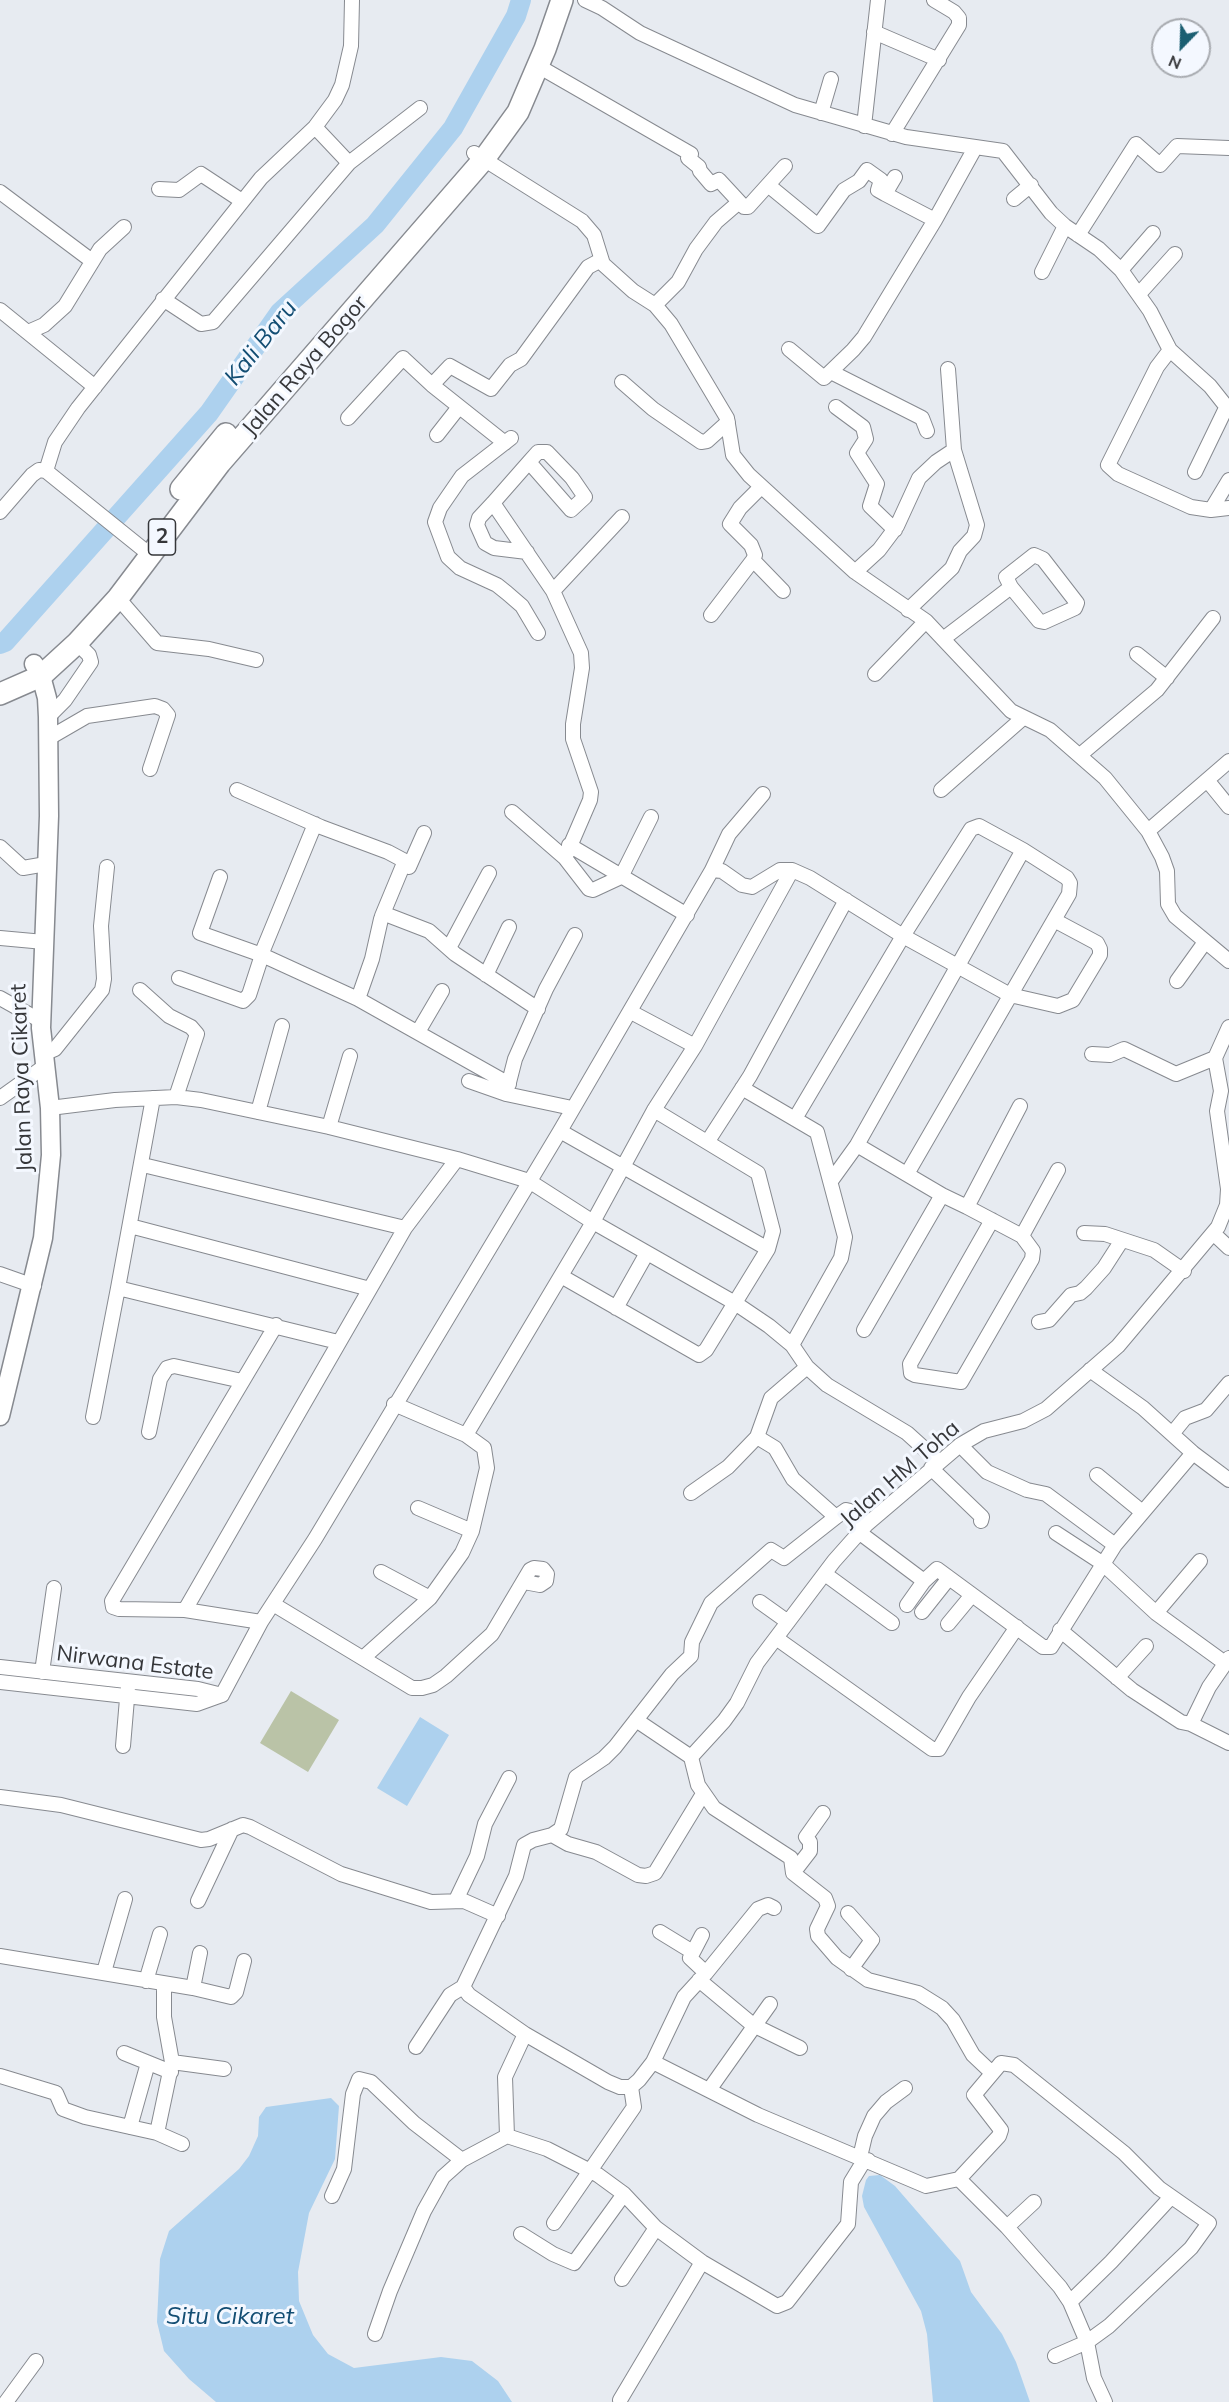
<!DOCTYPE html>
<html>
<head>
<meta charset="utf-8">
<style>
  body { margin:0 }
  #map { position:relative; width:1229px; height:2402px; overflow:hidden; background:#e7ebf1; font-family:Mulish,sans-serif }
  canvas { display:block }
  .north { position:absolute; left:1151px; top:18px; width:60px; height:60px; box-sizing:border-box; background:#f4f8ff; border:2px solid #a8abb0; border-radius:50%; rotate:203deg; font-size:16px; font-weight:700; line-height:24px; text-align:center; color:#36373a }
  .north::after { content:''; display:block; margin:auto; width:21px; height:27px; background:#1b5f72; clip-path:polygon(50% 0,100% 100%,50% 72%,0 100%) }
</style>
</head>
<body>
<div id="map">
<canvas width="1229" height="2402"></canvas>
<div class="north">N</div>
</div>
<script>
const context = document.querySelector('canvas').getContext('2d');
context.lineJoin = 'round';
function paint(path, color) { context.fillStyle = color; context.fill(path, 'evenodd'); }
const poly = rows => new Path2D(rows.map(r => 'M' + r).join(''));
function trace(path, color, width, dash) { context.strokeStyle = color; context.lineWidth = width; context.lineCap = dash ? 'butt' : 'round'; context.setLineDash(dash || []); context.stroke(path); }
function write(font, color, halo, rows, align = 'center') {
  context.font = font + ' Mulish,sans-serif'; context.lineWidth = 6; context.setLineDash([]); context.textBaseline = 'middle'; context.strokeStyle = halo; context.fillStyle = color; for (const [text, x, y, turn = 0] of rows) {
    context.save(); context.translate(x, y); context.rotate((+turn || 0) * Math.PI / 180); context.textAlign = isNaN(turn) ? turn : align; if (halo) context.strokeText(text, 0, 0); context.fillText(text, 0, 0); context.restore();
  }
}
const green = poly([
  [291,1691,339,1720,308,1772,260,1743]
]);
const water = poly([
  [420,1717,449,1735,407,1806,377,1788],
  [331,2098,339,2106,335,2159,309,2213,298,2272,299,2301,313,2335,328,2354,354,2368,441,2357,472,2361,498,2381,512,2402,216,2402,189,2379,164,2351,157,2322,160,2259,169,2231,239,2169,249,2156,258,2136,259,2117,266,2107],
  [880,2175,895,2186,960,2261,971,2292,1002,2334,1016,2362,1030,2402,933,2402,927,2334,921,2311,864,2207,862,2196,866,2180,869,2176]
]);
const river = poly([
  [0,644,5,642,209,413,280,312,375,225,453,128,516,16,521,0]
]);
const minor = poly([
  [585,0,602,8,640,33,795,105,906,137,1003,151,1051,213,1065,226,1099,249,1121,270,1150,311,1170,350,1210,386,1229,410],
  [874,32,939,60],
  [538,66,691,154,688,158,699,167,700,171,711,184,719,180,744,207,748,207,785,166],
  [821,113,831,79],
  [864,126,878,0],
  [315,127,349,163],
  [892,134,959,25,959,18,954,12,934,0],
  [474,153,582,221,594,235,603,264,633,291,655,305,671,324,727,418,733,455,749,475,855,572,926,621,1011,711,1050,730,1105,778,1148,831,1162,857,1167,871,1168,904,1175,916,1229,961],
  [895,177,885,194,935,220],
  [768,185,818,226,844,190,859,181,867,170,881,180,878,190,885,194],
  [159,189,179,190,201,174,242,201],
  [0,192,92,261],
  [1014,199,1031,185],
  [1078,235,1136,144,1160,165,1177,146,1229,148],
  [1121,270,1153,233],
  [1042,272,1065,226],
  [1139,294,1175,254],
  [163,299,201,324,213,322,349,163,420,108],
  [655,305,678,282,696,249,716,222,738,203],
  [0,310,95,387],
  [28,332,44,325,65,306,100,249,124,227],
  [789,349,824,378,853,350,864,337,935,220,975,148],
  [1170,350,1157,367,1108,465,1118,474,1191,507,1211,510,1229,508],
  [831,372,922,418,927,431],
  [622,382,653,409,701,442,707,441,728,422],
  [432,385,450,366,491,389,510,365,521,359,588,267,601,260],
  [836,407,863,427,866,439,857,453,877,484,870,506,895,530],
  [348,418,403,358,432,385,505,443],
  [437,435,459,407],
  [511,438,462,476,440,508,435,522,448,557,460,568,497,585,507,593,522,606,538,633],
  [46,471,55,442,78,408,261,178,315,127,335,100,342,85,351,46,352,0],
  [1195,472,1226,408],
  [761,487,740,508,730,524,751,545,755,555,753,560,783,591],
  [493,503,553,591,581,653,582,668,573,724,573,739,591,792,590,800,565,858],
  [1211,510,1229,480],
  [0,512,32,475,39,470,46,471,149,554],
  [527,552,494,548,485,543,477,525,479,518,493,503,529,462,538,452,547,452,572,478,585,497,571,510,529,462],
  [1034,555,1043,559,1077,603,1075,608,1044,622,1039,621,1011,587,1006,577,1034,555],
  [855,572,879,550,897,526,919,478,936,462,954,450],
  [553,591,622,517],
  [118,598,157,643,209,649,256,660],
  [908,610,952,568,960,551,974,536,977,525,954,450,948,369],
  [711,615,753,560],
  [943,639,1011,587],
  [1137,654,1167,678],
  [875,674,926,621],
  [48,717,65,700,91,662,89,655,77,643],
  [49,738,87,716,155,706,163,709,168,715,150,769],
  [1080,755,1157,690,1213,618],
  [1207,780,1229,807],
  [237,790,321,827,388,852,403,860,409,867,424,833],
  [941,790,1023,718],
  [512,812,565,858,589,889,593,890,621,877,651,817],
  [1148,831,1229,761],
  [569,845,687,915],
  [0,847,23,868,46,864],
  [712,870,729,834,763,794],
  [220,877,200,933,262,955,358,999,509,1084],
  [382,916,404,863],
  [0,938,44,942],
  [449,948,489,873],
  [261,955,315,824],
  [486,975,509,927],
  [179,978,243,1001,249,995,262,955],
  [1177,981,1205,942],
  [140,990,169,1016,191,1027,197,1034,176,1097],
  [0,998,41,1021],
  [358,999,372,959,381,919,385,914,429,931,455,954,538,1009],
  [631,1012,695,1046],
  [418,1032,442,991],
  [43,1054,55,1049,102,990,104,979,101,926,107,867],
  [1092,1054,1110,1055,1124,1049,1176,1074,1215,1058],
  [469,1081,506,1094,572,1108],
  [742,1088,817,1132,845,1237,841,1258,792,1345],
  [506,1094,515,1059,546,989,575,935],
  [0,1098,45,1066],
  [153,1098,118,1288,338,1342],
  [50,1108,115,1100,176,1097,201,1100,329,1127,457,1159,529,1181,593,1222,735,1303,769,1326,792,1345,807,1367,827,1385,907,1433,939,1462],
  [258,1112,282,1026],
  [796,1117,903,936,971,829,979,826,1023,850],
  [329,1127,350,1056],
  [560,1131,768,1249],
  [708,1141,750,1076,846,900],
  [857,1145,942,1195,967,1207,1022,1236,1033,1251,1032,1259,961,1382,915,1375,911,1373,910,1364,992,1220],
  [143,1165,405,1228],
  [831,1181,857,1145,1023,850,1067,878,1070,883,1069,894,907,1174],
  [967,1207,1020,1106],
  [130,1226,370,1289],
  [1084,1233,1105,1234,1154,1250,1184,1271],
  [1213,1233,1229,1248],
  [1022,1236,1058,1170],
  [0,1274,34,1286],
  [561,1276,699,1355,706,1350,768,1249,773,1231,758,1173,654,1110],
  [616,1308,647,1253],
  [1039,1322,1049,1320,1071,1295,1080,1293,1086,1288,1104,1268,1122,1240],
  [864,1330,942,1195],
  [807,1367,771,1398,757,1437,775,1448,793,1479,836,1517,846,1510,850,1511,866,1525],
  [1090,1370,1143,1408,1193,1453,1229,1480],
  [93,1417,118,1288],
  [149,1432,160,1379,167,1368,174,1366,242,1381],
  [1172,1434,1185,1418,1206,1410,1229,1383],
  [466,1435,593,1222,654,1110,695,1046,792,870],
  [960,1445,987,1472,1027,1490,1046,1494,1115,1545],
  [931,1468,982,1517,981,1521],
  [1097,1475,1141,1511],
  [691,1493,728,1467,757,1437],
  [418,1508,472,1531],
  [860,1533,924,1581],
  [1056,1533,1102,1563,1156,1613,1225,1663],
  [381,1572,430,1598],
  [825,1574,892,1623],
  [760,1602,788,1622],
  [273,1604,412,1688,422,1688,433,1685,446,1676,492,1634,530,1570,534,1568,543,1569,547,1574,546,1581,540,1585,524,1582],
  [907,1605,924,1581,937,1569,1043,1647,1051,1647,1115,1545,1193,1453],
  [185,1610,405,1228,457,1159],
  [922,1612,949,1578],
  [1156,1613,1200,1561],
  [261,1622,185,1610,119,1609,113,1607,112,1601,276,1325],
  [948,1624,972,1595],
  [1060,1630,1132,1690,1181,1722,1191,1724,1209,1687,1229,1658],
  [776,1638,932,1749,939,1749,969,1697,1017,1627],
  [363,1658,430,1598,462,1553,472,1531,487,1468,484,1448,466,1435,394,1404],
  [0,1667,198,1689,222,1695,197,1704,0,1682],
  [42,1672,54,1588],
  [1117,1678,1146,1646],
  [222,1695,261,1622,315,1539,560,1131,712,870,722,871,742,885,752,887,780,870,792,870,810,878,903,936,1010,995,1058,1006,1073,1000,1100,955,1100,949,1097,943,1054,920],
  [636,1720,691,1757],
  [1191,1724,1229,1743],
  [123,1746,128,1687],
  [691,1757,724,1721,737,1703,757,1663,834,1561,866,1525,960,1445,984,1431,1023,1421,1046,1409,1118,1346,1218,1227,1227,1205,1228,1189,1217,1111,1221,1091,1215,1058,1229,1027],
  [691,1757,698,1785,714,1808,791,1858,793,1873,825,1898,828,1906,817,1929,818,1936,837,1958,868,1980,918,1993,942,2008,953,2020,973,2055,992,2073],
  [0,1797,61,1805,201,1840,209,1839,243,1825,250,1827,341,1874,431,1902,464,1901,498,1916],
  [552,1835,568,1844,596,1852,638,1875,646,1876,655,1873,703,1794],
  [793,1873,810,1851,810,1842,806,1837,823,1813],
  [456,1900,477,1856,485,1824,509,1778],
  [198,1901,232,1829],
  [848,1913,872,1940,851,1969],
  [660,1932,691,1951],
  [702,1935,690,1958,706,1973],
  [0,1956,193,1988,231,1997,236,1992,244,1961],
  [104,1972,125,1899],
  [699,1980,753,2025,800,2048],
  [146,1981,160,1934],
  [463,1987,469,1995,525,2034],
  [193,1988,200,1953],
  [416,2047,450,1995,463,1987,516,1876,524,1845,533,1840,552,1835,561,1829,576,1777,604,1758,615,1747,672,1674,691,1656,692,1642,711,1603,771,1550,784,1558,836,1517],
  [124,2053,171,2072],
  [172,2062,224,2069],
  [653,2062,758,2115,926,2186,959,2179,999,2136,1001,2130,974,2095,1001,2063,1014,2065,1124,2153,1159,2188,1209,2223,1191,2248,1109,2326,1087,2342,1055,2356],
  [0,2076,56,2093,63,2109,85,2117,157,2133,182,2144],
  [709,2090,770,2004],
  [130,2127,148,2063],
  [157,2133,172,2062,164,2017,164,1985],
  [507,2136,505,2077,525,2034,608,2082,620,2087,631,2087,639,2080,653,2062,684,1997,706,1973,758,1909,768,1905,774,1908],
  [860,2157,865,2136,874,2116,886,2102,905,2088],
  [959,2179,1007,2227,1060,2287,1070,2302,1087,2342,1094,2378,1105,2402],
  [332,2196,344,2169,353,2094,359,2079,371,2082,414,2123,462,2160],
  [554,2223,634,2107,631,2087],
  [1007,2227,1034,2202],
  [521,2234,553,2254,574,2263,624,2194],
  [622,2279,656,2228],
  [1070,2302,1111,2262,1171,2197],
  [375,2334,390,2291,424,2211,443,2177,462,2160,507,2136,547,2149,598,2175,624,2194,656,2228,702,2262,777,2306,787,2302,848,2224,851,2182,862,2164,868,2160],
  [620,2400,702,2262],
  [6,2402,36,2361]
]);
const major = poly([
  [0,1416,43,1238,51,1155,50,1108,41,1028,49,816,48,717,47,698,41,676,34,664]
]);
const highway = poly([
  [181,489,226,434],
  [0,694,41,676,77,643,118,598,220,463,484,159,518,112,545,49,562,0]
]);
const shields = [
  [162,537,27]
];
const shieldNames = [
  ["2",162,537]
];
const streetNames = [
  ["Jalan Raya Bogor",305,366,-49],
  ["Jalan Raya Cikaret",22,1078,-92],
  ["Jalan HM Toha",900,1474,-41],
  ["Nirwana Estate",135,1663,7]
];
const waterNames = [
  ["Kali Baru",261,343,-52],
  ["Situ Cikaret",230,2317]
];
paint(green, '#bac3a7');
paint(water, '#add1ee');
trace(river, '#add1ee', 20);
trace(minor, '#878a90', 16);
trace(major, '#878a90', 21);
trace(highway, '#878a90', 24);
trace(minor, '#fff', 14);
trace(major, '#fff', 18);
trace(highway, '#fff', 21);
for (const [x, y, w] of shields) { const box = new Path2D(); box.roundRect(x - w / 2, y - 18, w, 36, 4.5); context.fillStyle = '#f4f8ff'; context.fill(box); trace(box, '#36373a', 1.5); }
write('bold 21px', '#36373a', null, shieldNames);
write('22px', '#36373a', '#f4f8ff', streetNames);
write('italic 24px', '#124d73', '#f4f8ff', waterNames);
</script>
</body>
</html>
